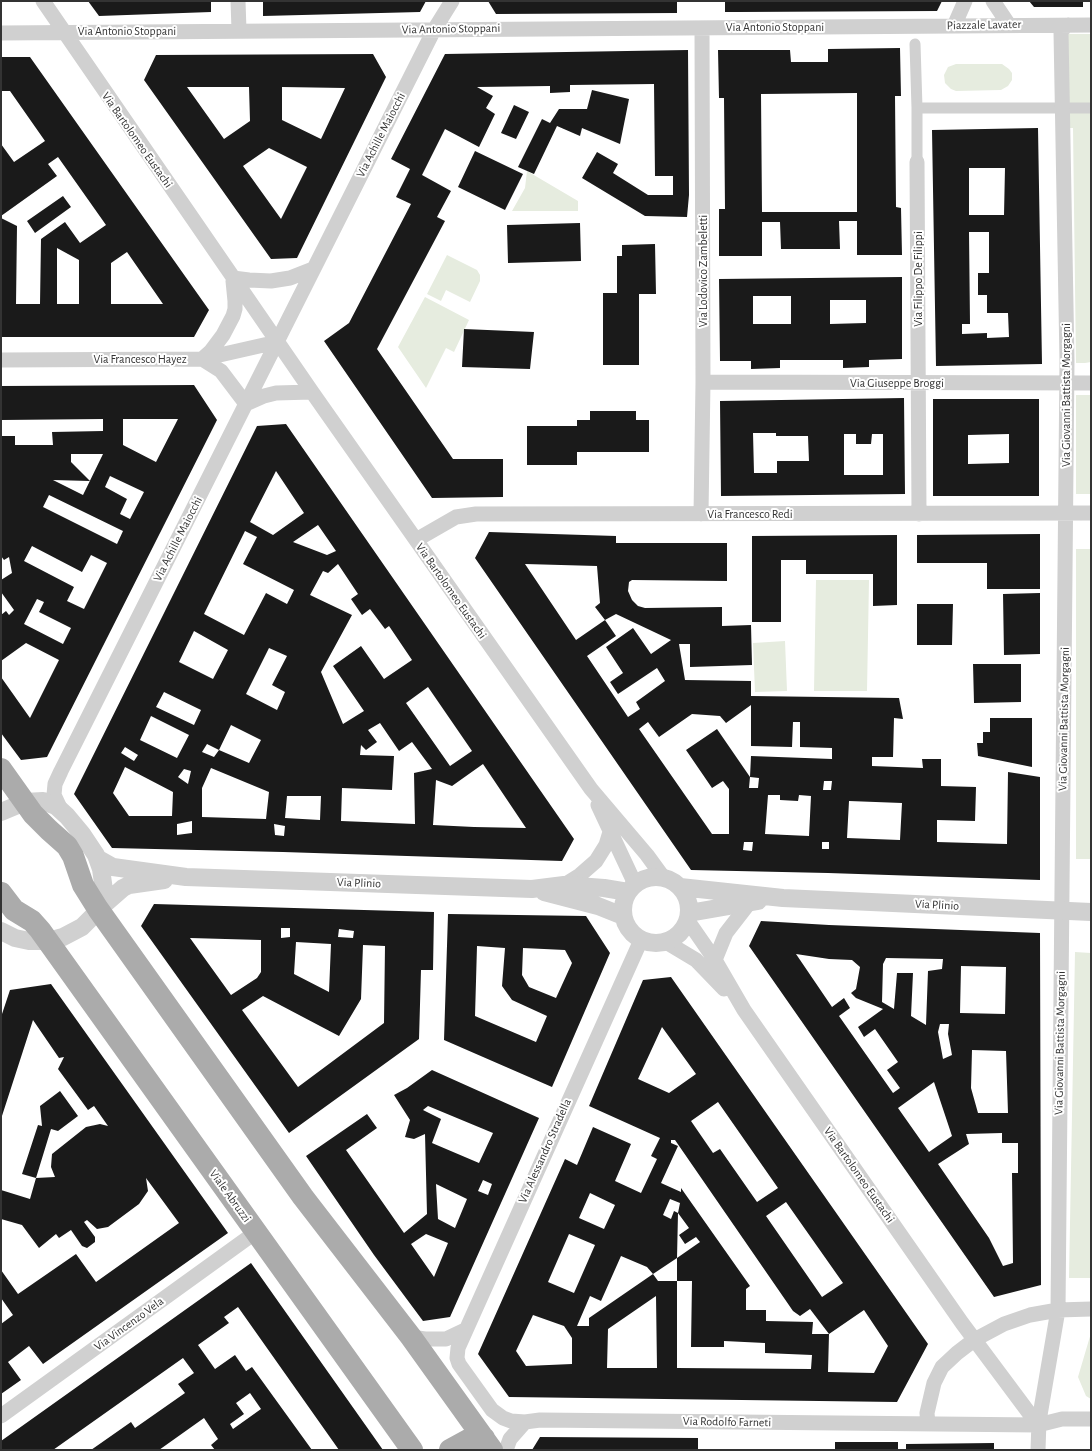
<!DOCTYPE html>
<html>
<head>
<meta charset="utf-8">
<style>
  body { margin:0 }
  #map { position:relative; width:1092px; height:1451px; overflow:hidden; background:#fff; font-family:"Alegreya Sans",sans-serif }
  canvas { display:block }
  .frame { position:absolute; inset:0; border:2px solid #333; pointer-events:none }
</style>
</head>
<body>
<div id="map">
<canvas width="1092" height="1451"></canvas>
<div class="frame"></div>
</div>
<script>
const context = document.querySelector('canvas').getContext('2d');
context.lineJoin = 'round';
function paint(path, color) { context.fillStyle = color; context.fill(path, 'evenodd'); }
const poly = rows => new Path2D(rows.map(r => 'M' + r).join(''));
function trace(path, color, width, dash) { context.strokeStyle = color; context.lineWidth = width; context.lineCap = dash ? 'butt' : 'round'; context.setLineDash(dash || []); context.stroke(path); }
function write(font, color, halo, rows, align = 'center') {
  context.font = font + ' "Alegreya Sans",sans-serif'; context.lineWidth = 4; context.setLineDash([]); context.textBaseline = 'middle'; context.strokeStyle = halo; context.fillStyle = color; for (const [text, x, y, turn = 0] of rows) {
    context.save(); context.translate(x, y); context.rotate((+turn || 0) * Math.PI / 180); context.textAlign = isNaN(turn) ? turn : align; if (halo) context.strokeText(text, 0, 0); context.fillText(text, 0, 0); context.restore();
  }
}
const green = poly([
  [1067,34,1091,34,1091,362,1085,363,1076,363,1073,128,1069,128],
  [956,64,1002,64,1009,69,1012,73,1012,80,1008,86,1001,90,956,91,951,89,945,83,944,75,948,67],
  [527,171,578,201,578,211,512,211,525,188],
  [447,255,477,270,480,275,480,281,470,302,446,290,441,301,427,294],
  [425,297,469,320,454,352,446,348,426,388,398,347],
  [1076,395,1091,395,1091,494,1076,494],
  [1076,549,1091,549,1091,859,1076,859],
  [816,580,869,580,867,691,814,691],
  [785,641,787,691,755,692,753,643],
  [1075,952,1091,953,1091,1278,1069,1278],
  [1091,1333,1091,1399,1086,1396,1078,1377]
]);
const building = poly([
  [88,1,211,1,211,12,99,16],
  [263,1,426,1,420,12,263,16],
  [488,1,677,1,677,13,496,14],
  [725,1,942,1,937,11,738,12,725,12],
  [1029,1,1083,1,1083,7,1034,7],
  [900,48,901,96,895,96,896,207,901,208,902,255,857,255,857,221,839,221,840,249,781,249,780,222,762,222,762,256,719,256,719,209,725,209,724,98,719,98,718,50,790,50,791,62,828,62,828,49],
  [857,93,857,212,762,212,761,94],
  [688,50,689,195,687,217,645,216,582,178,597,152,618,164,613,173,648,195,673,195,673,176,655,176,654,84,570,85,570,92,550,93,550,86,477,87,493,96,486,108,495,114,479,147,445,129,422,175,451,191,437,217,445,221,377,349,453,459,503,459,503,497,432,498,324,341,349,323,411,204,396,197,410,169,391,159,445,54],
  [373,54,386,77,297,258,271,259,144,80,156,55],
  [187,87,249,87,250,121,224,139],
  [282,87,345,88,321,139,282,120],
  [269,148,307,167,281,219,243,166],
  [1,57,30,57,209,310,194,337,1,337,1,218,17,226,16,304,40,304,41,239,65,222,80,243,106,225,58,157,48,164,57,176,1,216,1,144,14,162,45,141,10,91,1,91],
  [57,248,79,260,79,304,57,304],
  [127,252,163,304,111,304,111,263],
  [592,90,629,99,620,144,582,128,580,136,557,126,534,174,518,167,542,119,550,123,559,109,587,109],
  [514,105,529,112,516,139,501,133],
  [1038,128,1042,364,936,366,932,130],
  [969,168,1005,168,1004,215,969,215],
  [969,232,989,232,989,273,978,273,978,295,987,295,987,313,1008,313,1009,337,987,338,987,333,962,334,962,324,970,324],
  [475,151,523,174,505,210,458,187],
  [63,196,71,207,35,233,27,221],
  [580,223,581,261,508,263,507,225],
  [655,244,656,294,639,294,639,365,603,365,603,293,617,293,617,256,622,256,622,245],
  [902,277,902,359,869,360,869,367,843,368,843,360,780,360,780,368,751,369,751,361,720,361,719,279],
  [753,296,791,296,791,324,753,324],
  [830,300,866,300,866,323,830,324],
  [464,329,534,332,530,369,462,367],
  [194,385,217,420,47,757,21,760,1,733,1,677,30,718,59,660,26,643,1,661,1,615,6,611,9,615,14,610,1,592,1,580,12,573,9,557,4,560,1,556,1,436,15,436,15,445,53,445,52,432,103,431,103,419,1,420,1,386],
  [123,419,178,419,156,462,123,445],
  [71,454,103,454,83,495,53,480,90,481,71,462],
  [110,476,144,492,130,519,120,514,127,499,105,487],
  [49,495,123,531,117,544,43,507],
  [32,546,82,572,91,555,107,563,84,609,67,601,74,587,24,561],
  [37,599,44,602,39,612,71,628,63,644,24,624],
  [904,398,905,494,721,496,720,401],
  [753,433,776,433,776,436,808,436,809,461,777,461,777,473,754,473],
  [844,434,856,434,856,444,871,444,872,434,883,434,883,475,844,475],
  [933,399,1039,399,1039,496,933,496],
  [1009,434,1009,463,968,464,968,435],
  [590,411,636,411,636,420,649,420,649,452,577,452,577,465,527,465,527,426,577,426,577,420,590,420],
  [286,424,574,839,562,861,283,852,112,848,74,794,257,426],
  [276,471,304,513,273,535,250,522],
  [318,525,336,551,327,555,293,542],
  [245,531,257,537,243,564,294,590,287,604,266,593,244,635,204,614],
  [338,564,358,594,351,599,362,615,370,609,385,629,389,626,412,660,384,679,361,646,333,666,364,711,343,724,321,672,352,615,310,595,323,571,328,573],
  [194,631,228,650,213,679,179,662],
  [269,648,287,656,272,685,285,692,277,710,246,694],
  [428,687,472,751,450,766,406,703],
  [164,692,201,710,194,725,156,707],
  [151,716,189,735,177,758,140,740],
  [380,723,399,751,412,742,432,769,414,773,415,824,341,821,342,788,392,790,394,756,360,755,361,745,366,750,377,742,368,730],
  [231,725,261,740,249,763,219,750,214,757,202,752,207,744,219,750],
  [125,747,138,755,134,761,121,753],
  [483,764,526,828,474,827,433,825,436,780,452,786],
  [125,767,173,792,172,816,129,816,113,793],
  [211,768,269,792,266,819,202,817,202,788],
  [184,769,191,771,188,784,178,777],
  [287,796,321,796,320,820,285,818],
  [192,821,192,833,177,835,177,824],
  [274,824,285,826,284,836,275,835],
  [489,532,616,536,616,543,727,543,727,581,632,580,629,582,628,591,632,600,638,606,645,608,722,607,722,626,751,625,752,665,690,667,690,644,679,644,685,680,751,681,751,696,899,698,903,719,894,718,893,757,872,757,872,766,923,768,922,759,941,759,941,786,976,787,975,821,937,820,937,842,1007,844,1008,772,1040,777,1040,880,828,873,691,870,475,558],
  [525,564,597,566,600,603,595,607,605,620,616,614,671,640,651,654,633,628,606,647,623,673,610,682,618,694,657,668,665,681,636,702,640,709,628,717,587,656,616,636,605,620,576,640],
  [751,705,751,746,792,747,793,722,800,722,800,747,832,748,832,759,751,756,750,777,759,778,758,788,749,788,750,777,717,729,686,750,712,788,723,781,729,789,729,834,712,834,639,729,648,722,659,737,692,714,720,716,726,723],
  [824,781,832,781,831,790,823,790],
  [768,795,780,795,780,800,798,801,799,795,811,796,809,836,765,834],
  [849,801,902,803,900,840,847,838],
  [744,842,753,842,752,851,743,850],
  [822,842,829,842,829,849,822,849],
  [1040,534,1040,589,987,589,987,563,917,563,917,535],
  [897,535,897,605,873,606,873,574,806,574,806,560,781,560,781,622,752,622,752,536],
  [1040,593,1040,654,1004,655,1003,594],
  [917,604,953,604,952,645,917,645],
  [973,664,1021,664,1021,702,974,703],
  [990,718,1032,718,1032,767,978,756,977,743,983,743,983,732,990,732],
  [154,904,434,912,433,970,421,970,419,1039,289,1133,141,926],
  [281,928,290,928,290,937,281,938],
  [339,929,354,931,353,938,338,937],
  [190,938,261,940,261,972,257,978,231,995],
  [296,942,331,944,329,992,294,974],
  [363,945,385,946,384,1023,298,1087,242,1010,263,996,339,1036,361,999],
  [448,914,586,916,610,953,552,1087,444,1040],
  [477,946,505,948,502,986,512,1000,547,1016,536,1042,475,1016],
  [523,948,565,950,572,963,556,998,529,987,522,975],
  [761,921,829,925,1040,933,1041,1285,994,1297,749,946],
  [796,954,829,959,852,960,860,967,856,989,851,993,856,998,883,1009,858,1027,864,1037,875,1029,898,1062,887,1070,900,1088,893,1093,839,1016,850,1008,844,998,832,1007],
  [886,958,943,959,942,969,928,971,926,1025,911,1016,913,973,897,973,894,1009,882,1002,883,964],
  [961,966,1006,967,1005,1014,960,1013],
  [940,1024,949,1024,948,1034,952,1055,943,1059,938,1032],
  [972,1050,1006,1051,1008,1113,978,1113,971,1088],
  [934,1082,952,1136,929,1152,898,1108],
  [1002,1133,1002,1143,1018,1143,1018,1173,1012,1173,1013,1263,1003,1266,989,1238,938,1164,969,1144,966,1134],
  [671,977,928,1344,897,1402,509,1397,478,1354,565,1159,577,1165,593,1127,631,1144,615,1181,641,1193,657,1159,651,1156,660,1138,589,1106,643,980],
  [662,1027,696,1074,669,1093,638,1079],
  [718,1102,778,1188,757,1202,720,1149,713,1153,691,1121],
  [671,1140,675,1140,793,1311,800,1316,810,1309,829,1334,812,1334,813,1322,766,1321,766,1310,746,1310,746,1289,750,1286,681,1188,681,1192,661,1183,678,1146,671,1143],
  [590,1193,615,1205,604,1229,579,1218],
  [670,1199,680,1203,678,1213,689,1228,679,1235,685,1244,696,1237,700,1242,677,1258,677,1281,692,1281,691,1347,724,1347,724,1341,765,1343,765,1353,812,1355,811,1369,677,1368,677,1281,658,1281,653,1274,589,1318,589,1326,577,1326,590,1296,601,1301,621,1256,647,1267,653,1274,677,1258,678,1213,674,1211,671,1219,663,1215],
  [786,1202,843,1283,822,1297,766,1216],
  [569,1234,595,1245,574,1293,548,1282],
  [656,1296,657,1368,607,1368,608,1329],
  [864,1310,888,1346,874,1373,828,1372,829,1334],
  [533,1315,564,1326,572,1338,572,1364,526,1366,516,1351],
  [51,984,228,1233,43,1364,29,1346,8,1362,21,1380,1,1394,1,1324,13,1315,1,1298,1,1270,18,1294,76,1254,96,1282,179,1223,146,1178,148,1191,139,1204,108,1227,97,1229,87,1220,84,1222,95,1237,95,1242,87,1248,82,1246,71,1230,59,1238,56,1234,39,1248,22,1225,1,1219,1,1190,30,1199,36,1178,55,1177,51,1167,52,1154,86,1127,100,1124,108,1126,94,1106,88,1110,58,1069,64,1057,59,1058,33,1020,1,1119,1,1017,10,990],
  [432,1070,539,1118,450,1317,423,1321,374,1255,306,1156,367,1114,377,1128,346,1150,404,1233,427,1214,425,1134,414,1139,405,1137,410,1120,394,1095,407,1088],
  [428,1106,493,1133,479,1163,432,1143,441,1119,423,1110],
  [483,1180,492,1184,488,1195,478,1191],
  [436,1184,467,1199,455,1228,438,1219],
  [426,1234,448,1243,434,1277,411,1244],
  [60,1091,78,1116,58,1131,51,1129,36,1178,22,1174,38,1125,42,1126,40,1106],
  [251,1263,383,1450,339,1450,238,1307,224,1317,229,1323,198,1345,215,1369,235,1355,246,1371,252,1367,312,1450,215,1450,211,1445,218,1439,204,1418,159,1450,91,1450,131,1422,135,1428,185,1393,178,1384,194,1373,183,1358,53,1450,1,1450,1,1441],
  [250,1393,261,1409,233,1429,230,1424,244,1414,236,1403],
  [540,1437,698,1438,698,1450,532,1450],
  [835,1442,898,1442,898,1450,835,1450],
  [994,1443,994,1450,906,1450,906,1444]
]);
const pedestrian = poly([
  [915,44,917,108,917,162],
  [917,108,1091,108]
]);
const minor = poly([
  [43,1,312,392,591,789,647,855,663,877],
  [238,1,239,30],
  [993,1,1009,25],
  [954,26,965,1],
  [1,33,1091,25],
  [917,162,919,514],
  [233,278,249,280,271,281,290,278,313,269],
  [202,359,211,351,223,335,233,316,235,309,235,301,233,281],
  [202,359,221,371,246,404],
  [1,360,202,359,277,342],
  [703,382,1091,383],
  [246,404,264,396,276,393,312,392],
  [701,514,703,382,702,28],
  [416,540,456,517,476,514,1091,513],
  [598,805,635,884],
  [61,810,54,795,55,784,61,771,434,30,452,1],
  [564,885,580,875,596,861,606,845,610,832],
  [688,921,715,960,744,1010,962,1323,1038,1425],
  [641,940,458,1348,457,1358,459,1364,492,1410,503,1418,511,1421,525,1422,540,1420,1038,1425,1062,1419,1091,1419],
  [666,942,696,960,724,989],
  [715,960,726,933,750,902],
  [411,1337,425,1339,446,1339,465,1330],
  [1,1416,256,1232],
  [928,1424,927,1413,934,1383,942,1367,957,1353,974,1340,1004,1324,1030,1315,1058,1310,1091,1309],
  [506,1450,510,1439,525,1422],
  [1038,1450,1039,1421,1058,1310,1067,361,1061,32,1063,29,1068,25]
]);
const tertiary = poly([
  [1,812,25,802,43,801,56,806,67,816,82,834,96,855,101,869,104,890,102,902,94,915,82,927,63,937,48,941,29,941,15,938,1,931],
  [97,858,113,867,186,877,532,889,564,885,604,888,628,892],
  '623 910a33 33 0 1 1 66 0a33 33 0 1 1-66 0Z',
  [680,887,783,898,1091,912],
  [544,892,598,906,623,916],
  [99,909,123,888,129,885,164,880],
  [689,913,758,901]
]);
const primary = poly([
  [1,769,33,814,49,830,67,846,73,856,83,885,98,909,303,1197,411,1337,492,1450],
  [1,893,14,910,32,921,40,930,412,1450],
  [450,1450,472,1438,484,1438]
]);
const streetNames = [
  ["Piazzale Lavater",984,25,-1],
  ["Via Antonio Stoppani",775,27],
  ["Via Antonio Stoppani",451,29,-1],
  ["Via Antonio Stoppani",127,31],
  ["Via Achille Maiocchi",381,135,-63],
  ["Via Bartolomeo Eustachi",137,140,55],
  ["Via Lodovico Zambeletti",703,271,-90],
  ["Via Filippo De Filippi",918,279,-90],
  ["Via Francesco Hayez",140,359],
  ["Via Giuseppe Broggi",897,383],
  ["Via Giovanni Battista Morgagni",1066,395,-90],
  ["Via Francesco Redi",750,514],
  ["Via Achille Maiocchi",178,539,-63],
  ["Via Bartolomeo Eustachi",451,591,55],
  ["Via Giovanni Battista Morgagni",1064,719,-89],
  ["Via Plinio",359,883,2],
  ["Via Plinio",937,905,3],
  ["Via Giovanni Battista Morgagni",1060,1043,-89],
  ["Via Alessandro Stradella",545,1151,-66],
  ["Via Bartolomeo Eustachi",859,1175,55],
  ["Viale Abruzzi",230,1196,54],
  ["Via Vincenzo Vela",129,1324,-36],
  ["Via Rodolfo Farneti",727,1422,1]
];
paint(green, '#e6ecdf');
paint(building, '#1a1a1a');
trace(pedestrian, '#d0d0d0', 11);
trace(minor, '#d0d0d0', 15);
trace(tertiary, '#d0d0d0', 18);
trace(primary, '#ababab', 22);
write('12px', '#333', '#fff', streetNames);
</script>
</body>
</html>
